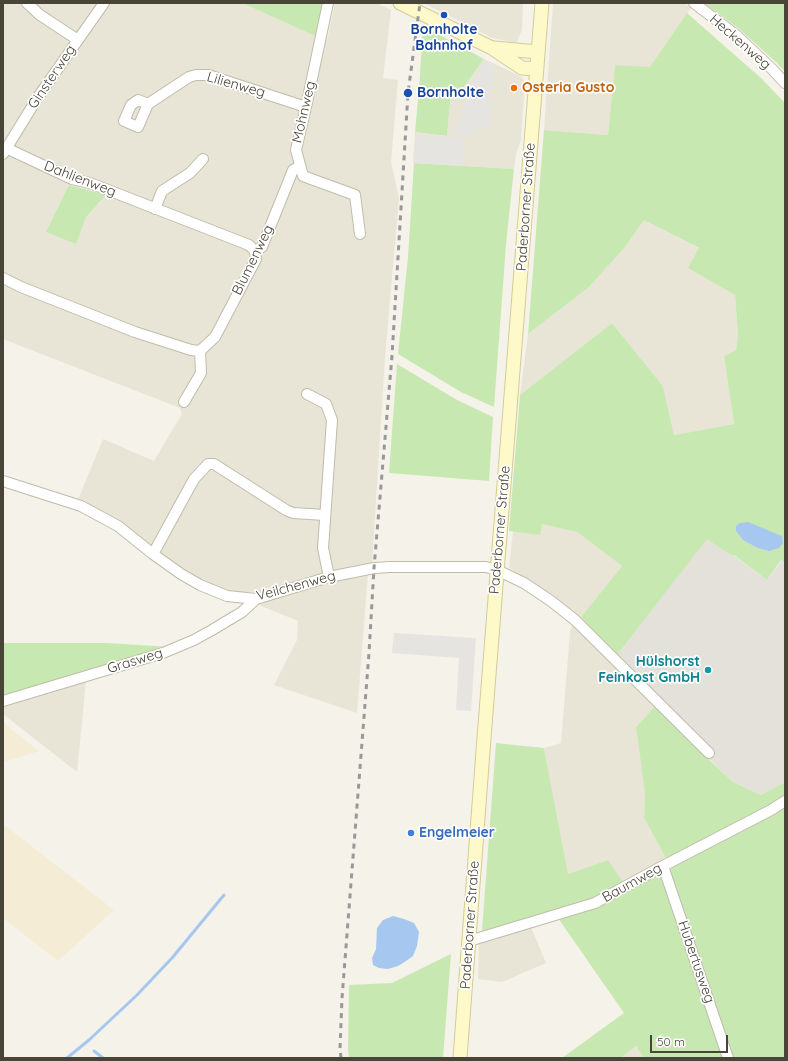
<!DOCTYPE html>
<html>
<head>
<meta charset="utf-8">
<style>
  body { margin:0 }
  #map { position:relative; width:788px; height:1061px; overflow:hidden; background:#f4f2e9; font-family:Quicksand,sans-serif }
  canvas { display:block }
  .frame { position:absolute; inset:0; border:4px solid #484437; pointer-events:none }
  .scale { position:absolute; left:650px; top:1035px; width:78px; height:18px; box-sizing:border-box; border:2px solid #484437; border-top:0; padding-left:5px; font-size:12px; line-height:14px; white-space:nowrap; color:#484437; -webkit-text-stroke:3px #fff; paint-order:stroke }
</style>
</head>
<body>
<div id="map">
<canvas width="788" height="1061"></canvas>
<div class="frame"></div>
<div class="scale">50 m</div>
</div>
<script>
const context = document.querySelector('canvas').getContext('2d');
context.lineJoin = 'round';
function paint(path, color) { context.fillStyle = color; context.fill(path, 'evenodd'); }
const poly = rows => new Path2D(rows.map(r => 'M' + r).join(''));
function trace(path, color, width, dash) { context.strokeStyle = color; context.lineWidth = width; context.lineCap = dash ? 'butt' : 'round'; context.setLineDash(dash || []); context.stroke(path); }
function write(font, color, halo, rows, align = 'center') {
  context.font = font + ' Quicksand,sans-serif'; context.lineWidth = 3.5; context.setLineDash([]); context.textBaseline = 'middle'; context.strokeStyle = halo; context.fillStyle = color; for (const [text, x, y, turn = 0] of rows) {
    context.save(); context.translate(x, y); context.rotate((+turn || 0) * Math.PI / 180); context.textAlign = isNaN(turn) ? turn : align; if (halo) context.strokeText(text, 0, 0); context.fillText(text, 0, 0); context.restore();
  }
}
const residential = poly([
  [3,3,242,3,327,40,335,3,377,3,391,10,383,78,398,80,391,162,399,198,385,357,372,564,368,573,357,713,274,685,297,640,298,621,259,605,254,592,228,592,182,571,77,502,103,439,154,461,182,414,180,408,3,339],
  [69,185,106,195,86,217],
  [424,3,523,3,522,30,516,43,492,38],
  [553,3,684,3,691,8,650,68,615,65,608,135,544,130],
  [484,59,520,76,525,81,521,140,516,154,514,169,413,163,415,132,447,136,451,92,460,92],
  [644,220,700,249,689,268,735,295,738,335,736,350,724,356,734,424,674,435,663,386,612,323,520,395,528,334,588,288,623,248],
  [542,524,577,532,622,566,581,617,551,594,509,568,513,531,520,532],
  [573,623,655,706,636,727,645,795,644,818,667,860,624,883,608,860,568,875,544,748,561,743,570,632],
  [86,681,77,772,3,714,3,705],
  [530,925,546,963,502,982,478,979,479,942],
  [636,1046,644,1058,621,1058]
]);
const commercial = poly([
  [3,722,39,751,3,762],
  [3,824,114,910,58,961,3,918]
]);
const industrial = poly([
  [707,538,732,556,733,555,767,580,782,560,785,563,785,782,761,795,733,782,700,750,617,655]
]);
const green = poly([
  [242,3,325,3,318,37],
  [704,3,785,3,785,72,777,63,738,28],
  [687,13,762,79,785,103,785,563,781,560,767,580,734,555,732,556,707,539,617,655,581,617,622,566,577,532,542,524,540,535,509,531,520,395,612,323,663,386,674,435,734,424,724,356,736,350,738,335,735,295,688,268,699,248,644,220,624,248,588,288,528,334,544,130,608,135,615,65,650,67],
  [423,26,484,59,460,92,451,92,447,136,415,132,419,90],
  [414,163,514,169,506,244,494,407,461,392,398,354,408,257],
  [69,185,106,195,86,217,76,244,46,232],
  [397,364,457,400,493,417,489,481,389,473],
  [3,643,107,643,170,647,147,656,3,695],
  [655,706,701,752,733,782,761,795,785,782,785,797,667,860,644,818,645,795,636,727],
  [496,743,544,748,568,874,608,860,624,883,594,900,482,931],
  [785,805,785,1058,732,1058,670,872,672,867,773,813],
  [657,876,664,877,726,1058,644,1058,636,1046,621,1058,562,1058,624,1013,558,918,597,906],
  [451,954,443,1058,349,1058,348,1048,349,985,392,983]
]);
const parking = poly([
  [484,62,493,66,489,130,473,129,471,137,455,135,467,94],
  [416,134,464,138,461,166,414,163],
  [394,633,476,638,471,711,456,710,459,658,392,653]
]);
const water = poly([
  [748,522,782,536,783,543,779,548,769,551,758,548,743,540,740,536,736,531,736,526,740,523],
  [393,916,404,919,414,923,419,932,417,946,413,956,406,961,398,966,388,969,379,968,373,965,372,958,376,949,377,928,383,920]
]);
const stream = poly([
  [94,1051,103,1058],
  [67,1058,89,1040,137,995,172,958,224,895]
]);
const street = poly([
  [27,3,40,15,78,40],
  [328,3,306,107,296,150,303,176,355,195,360,234],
  [694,3,736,35,772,69,785,83],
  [148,104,138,100,131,105,124,121,138,127,148,104,189,77,196,75,208,75,306,107],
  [6,148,72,179,90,183,249,245,255,251],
  [3,154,38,97,78,40,104,3],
  [155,209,162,191,190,173,203,159],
  [255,251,262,247,293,170,300,166],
  [3,278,21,287,135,332,191,350,200,351],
  [307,394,326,404,332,420,323,548,329,577],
  [184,402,201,373,200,351,215,337,256,259,255,251],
  [3,481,81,506,118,526,153,554,181,574,200,585,227,596,256,599,329,577,374,568,390,567,486,567,497,570,524,583,551,601,575,620,709,753],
  [153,554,194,479,208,464,214,464,286,510,293,513,325,515],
  [3,701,163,653,194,640,212,630,242,612,256,599],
  [663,866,728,1058],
  [469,941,595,903,663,866,771,810,785,801]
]);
const secondary = poly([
  [400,3,492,48,522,68,537,69],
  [494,48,538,52],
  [460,1058,484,738,542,3]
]);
const rail = poly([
  [341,1058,340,1049,342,998,369,653,374,568,392,356,408,93,420,3]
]);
const markers = [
  [444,15,4,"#1a4fb4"],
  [514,88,4,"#e8710a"],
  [408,93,5,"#1a4fb4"],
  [708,670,4,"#0f9aa8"],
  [411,833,4,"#3f7fe0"]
];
const transitNames = [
  ["Bornholte",444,30],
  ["Bahnhof",444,46],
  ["Bornholte",417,93,"left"]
];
const streetNames = [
  ["Heckenweg",740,42,41],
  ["Ginsterweg",52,77,-56],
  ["Lilienweg",236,85,16],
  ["Mohnweg",304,112,-77],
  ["Dahlienweg",80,179,21],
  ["Paderborner Straße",526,207,-86],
  ["Blumenweg",253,260,-64],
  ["Paderborner Straße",500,530,-85],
  ["Veilchenweg",296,586,-15],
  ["Grasweg",135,661,-17],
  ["Baumweg",632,883,-29],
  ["Paderborner Straße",470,925,-86],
  ["Hubertusweg",696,962,71]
];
const foodNames = [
  ["Osteria Gusto",522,88]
];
const cultureNames = [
  ["Hülshorst",700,662],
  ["Feinkost GmbH",700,678]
];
const shopNames = [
  ["Engelmeier",419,833]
];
paint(residential, '#e8e5d7');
paint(commercial, '#f5ecd5');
paint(industrial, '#e4e1da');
paint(green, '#c8e8b2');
paint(parking, '#e6e4e0');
paint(water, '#a6c7f0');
trace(stream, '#a6c7f0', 3);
trace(street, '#c0bcab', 12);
trace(secondary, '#d3cc99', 15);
trace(street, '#fff', 10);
trace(secondary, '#fef9c9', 13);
trace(rail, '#989898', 3, [5, 5]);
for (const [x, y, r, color] of markers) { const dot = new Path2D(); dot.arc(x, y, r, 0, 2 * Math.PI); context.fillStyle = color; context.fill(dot); trace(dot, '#fff', 1.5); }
write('bold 14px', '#164399', '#fff', transitNames);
write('14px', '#484437', '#fff', streetNames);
write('bold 14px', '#c56008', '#fff', foodNames, 'left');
write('bold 14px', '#0d838f', '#fff', cultureNames, 'right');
write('bold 14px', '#366cbe', '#fff', shopNames, 'left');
</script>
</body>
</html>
